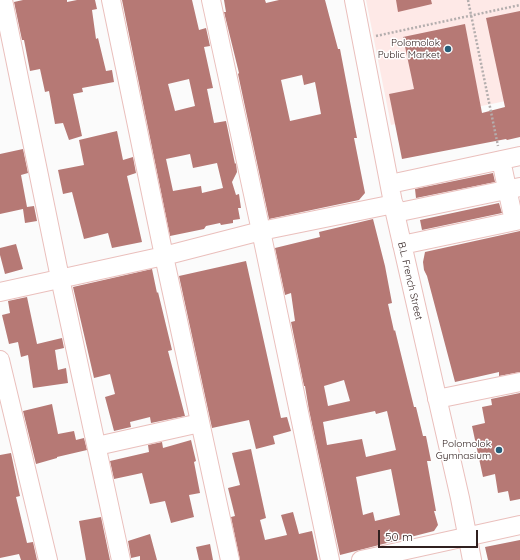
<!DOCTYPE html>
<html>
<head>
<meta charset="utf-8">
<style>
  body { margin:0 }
  #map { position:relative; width:520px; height:560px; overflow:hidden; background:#fbfbfb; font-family:Quicksand,sans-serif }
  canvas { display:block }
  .scale { position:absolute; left:378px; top:530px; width:100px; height:18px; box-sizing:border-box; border:2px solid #30201f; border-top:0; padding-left:5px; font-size:12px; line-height:14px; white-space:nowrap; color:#30201f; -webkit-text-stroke:3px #fff; paint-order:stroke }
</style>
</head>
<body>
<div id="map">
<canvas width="520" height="560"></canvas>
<div class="scale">50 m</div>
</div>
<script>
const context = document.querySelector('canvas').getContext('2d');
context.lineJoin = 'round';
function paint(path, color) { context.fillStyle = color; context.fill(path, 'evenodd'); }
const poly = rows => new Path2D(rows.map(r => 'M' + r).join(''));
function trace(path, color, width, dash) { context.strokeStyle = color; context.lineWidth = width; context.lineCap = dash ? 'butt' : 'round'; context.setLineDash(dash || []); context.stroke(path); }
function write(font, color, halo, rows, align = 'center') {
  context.font = font + ' Quicksand,sans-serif'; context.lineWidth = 3; context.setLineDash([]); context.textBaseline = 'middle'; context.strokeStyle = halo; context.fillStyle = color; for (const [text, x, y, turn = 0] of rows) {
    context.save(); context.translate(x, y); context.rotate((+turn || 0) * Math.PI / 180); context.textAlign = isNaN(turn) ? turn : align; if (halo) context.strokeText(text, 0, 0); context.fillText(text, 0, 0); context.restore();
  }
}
const built = poly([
  [366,0,520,0,520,98,391,125]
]);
const building = poly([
  [23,0,67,0,67,2,77,0,95,0,97,9,92,10,96,39,98,38,106,71,112,70,114,82,82,88,83,92,73,94,82,136,69,140,63,123,55,124,49,91,45,92,40,69,30,71,24,40,22,40,14,2],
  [122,0,192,0,199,30,206,28,210,46,204,47,213,88,207,89,214,123,226,121,235,164,236,163,237,172,232,182,236,195,239,194,241,208,238,208,240,219,233,220,233,223,221,225,220,223,206,226,204,229,170,236],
  [189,79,195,106,175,111,168,84],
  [190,154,193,168,217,163,223,188,202,193,201,186,173,191,166,159],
  [224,0,265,0,266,3,279,0,325,0,338,49,340,49,357,138,354,138,365,193,359,200,269,219,238,74,239,73,224,12,226,12],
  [302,75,304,85,315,82,321,114,290,121,281,80],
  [396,0,431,0,432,4,398,12],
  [520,11,520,137,507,140,506,139,402,159,389,94,414,89,403,37,465,24,482,113,505,107,486,18],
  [117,131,123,160,133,157,136,173,127,176,142,242,112,248,108,233,84,239,72,192,63,194,58,170,84,165,79,140],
  [23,149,28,173,21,175,27,207,34,206,37,221,25,223,23,209,0,214,0,154],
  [493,173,495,182,416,198,415,189],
  [499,203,502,213,422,230,420,220],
  [373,219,385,266,392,303,388,304,394,331,395,330,414,407,416,407,423,436,426,436,431,461,427,461,436,511,434,511,438,525,434,531,340,555,309,410,305,386,304,386,292,327,291,322,295,321,291,293,285,295,275,248,320,237,319,232],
  [344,380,350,401,328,406,324,386],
  [375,411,376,414,387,411,396,450,366,457,362,439,327,445,323,422],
  [391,469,400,515,375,521,373,512,363,515,356,477],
  [520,231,520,372,499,376,499,372,455,382,427,276,424,270,423,262,425,252],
  [16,244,23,269,5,274,0,255,0,248],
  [246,261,281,418,287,417,291,431,273,436,275,444,256,449,249,420,212,428,179,276],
  [152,269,157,293,158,292,172,350,168,351,185,416,151,423,150,417,130,422,131,427,114,431,105,397,115,394,110,374,94,378,73,287],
  [27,297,37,344,62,338,64,348,55,350,58,370,66,368,68,383,33,388,28,355,21,357,18,342,9,344,2,315,10,313,8,301],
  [520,393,520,499,510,501,508,491,498,493,495,474,483,477,472,426,485,423,482,407,492,405,491,399],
  [52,404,58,434,74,431,76,440,84,438,87,450,57,457,57,458,36,464,23,411],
  [191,440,196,461,194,462,200,493,189,495,194,517,171,523,165,501,150,504,142,473,114,479,110,461,149,452,148,445,162,442,163,448],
  [251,449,266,518,260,520,265,540,287,535,281,515,293,512,299,534,312,531,318,560,240,560,231,517,235,516,228,488,240,485,232,453],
  [11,453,20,496,16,497,27,543,33,542,37,560,21,560,19,554,0,558,0,455],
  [101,517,110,560,86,560,79,521],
  [150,534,157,560,140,560,140,556,131,558,128,541],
  [520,540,520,560,488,560,485,547],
  [210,544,213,560,199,560,196,547]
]);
const path = poly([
  [468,0,498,146],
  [376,36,520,5]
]);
const minor = poly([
  [3,0,60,278,121,560],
  [111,0,164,256,230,560],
  [211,0,261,231,330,560],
  [354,0,395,213,460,498,472,560],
  [501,160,514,221],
  [390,184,520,156],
  [395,213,520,187],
  [402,245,520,220],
  [0,292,164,256,261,231,394,204],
  [0,360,48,560],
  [437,399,520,382],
  [97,446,200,423],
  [361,560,520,525]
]);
const markers = [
  [448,49,4,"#285e79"],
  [499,450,4,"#285e79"]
];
const poiNames = [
  ["Polomolok",440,43],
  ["Public Market",440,55],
  ["Polomolok",491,444],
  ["Gymnasium",491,456]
];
const streetNames = [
  ["B.L. French Street",410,281,77]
];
paint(built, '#fee9e7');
paint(building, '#b67975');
trace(minor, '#eabfbc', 20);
trace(path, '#b4aeae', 2.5, [2, 2]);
trace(minor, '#fff', 18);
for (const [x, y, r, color] of markers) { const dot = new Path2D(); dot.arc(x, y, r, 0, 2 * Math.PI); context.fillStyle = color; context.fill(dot); trace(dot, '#fff', 1.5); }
write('10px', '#30201f', '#fff', poiNames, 'right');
write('10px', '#30201f', '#fff', streetNames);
</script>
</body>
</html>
